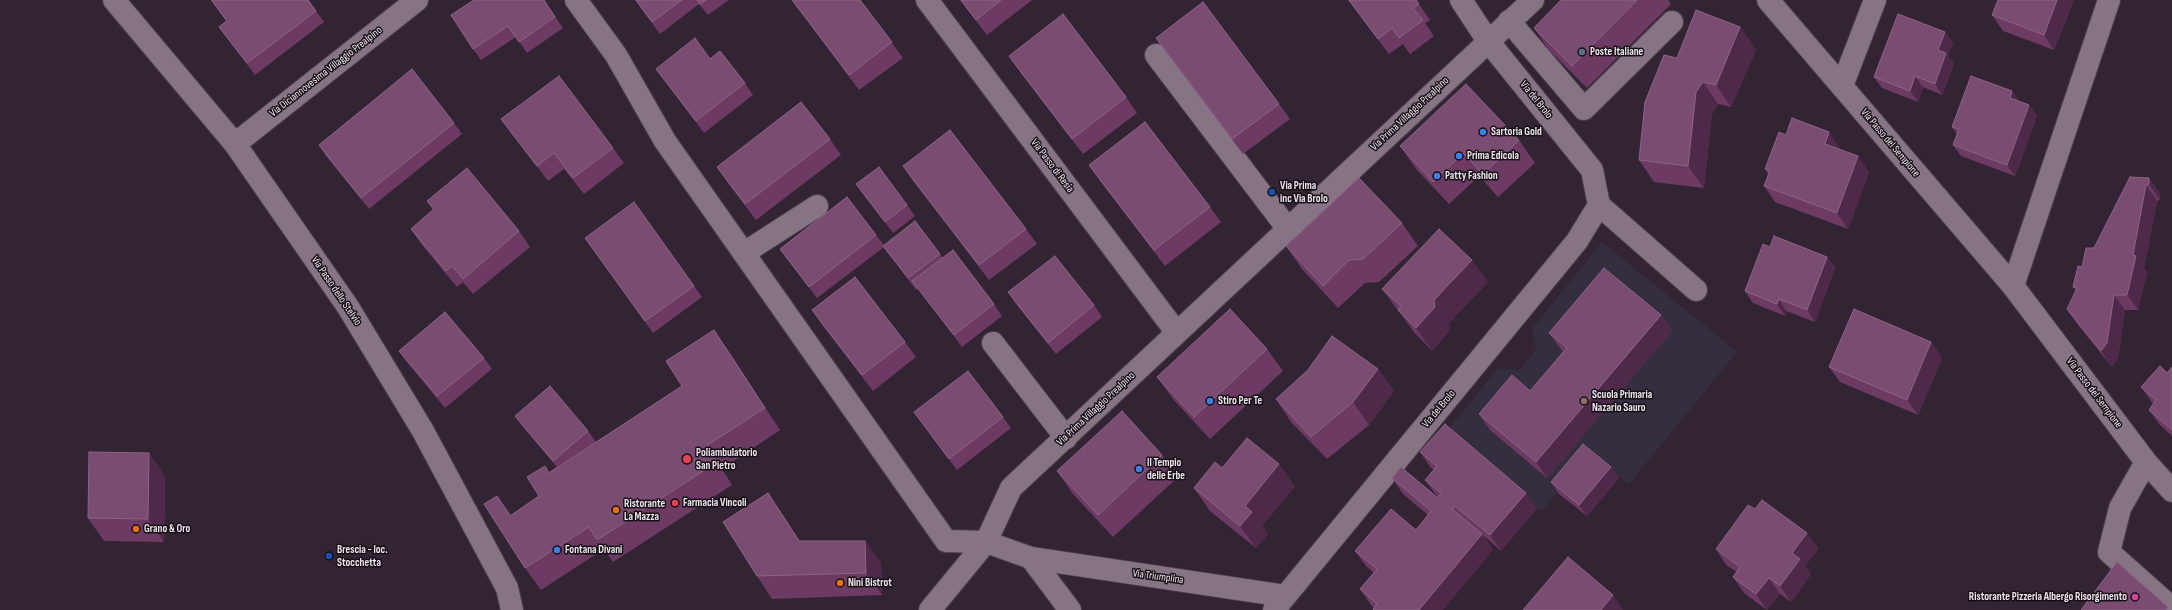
<!DOCTYPE html>
<html>
<head>
<meta charset="utf-8">
<style>
  body { margin:0 }
  canvas { display:block; background:#322432 }
</style>
</head>
<body>
<canvas width="2172" height="610"></canvas>
<script>
const context = document.querySelector('canvas').getContext('2d');
context.lineJoin = 'round';
function paint(path, color) { context.fillStyle = color; context.fill(path, 'evenodd'); }
const poly = rows => new Path2D(rows.map(r => 'M' + r).join(''));
function trace(path, color, width, dash) { context.strokeStyle = color; context.lineWidth = width; context.lineCap = dash ? 'butt' : 'round'; context.setLineDash(dash || []); context.stroke(path); }
function write(font, color, halo, rows, align = 'center') {
  context.font = font + ' "Sofia Sans Condensed",sans-serif'; context.lineWidth = 3; context.setLineDash([]); context.textBaseline = 'middle'; context.strokeStyle = halo; context.fillStyle = color; for (const [text, x, y, turn = 0] of rows) {
    context.save(); context.translate(x, y); context.rotate((+turn || 0) * Math.PI / 180); context.textAlign = isNaN(turn) ? turn : align; if (halo) context.strokeText(text, 0, 0); context.fillText(text, 0, 0); context.restore();
  }
}
const education = poly([
  [1602,242,1737,352,1629,484,1590,454,1541,511,1446,432,1498,369,1519,370,1536,350,1532,329]
]);
const minor = poly([
  [114,0,235,144,348,307,423,431,507,588,512,610],
  [576,0,616,55,665,141,946,541,986,542,1031,558,1285,596],
  [927,0,1177,333],
  [1768,0,2013,286,2146,462,2172,491],
  [1509,21,1584,109,1672,22],
  [1156,55,1288,229],
  [1842,86,1875,0],
  [235,144,417,0],
  [1599,205,1696,290],
  [744,253,817,206],
  [2013,286,2109,0],
  [993,343,1066,438],
  [2146,462,2120,508,2109,552,2172,608],
  [1031,558,1070,610],
  [930,610,986,542,1011,488,1533,0],
  [1274,610,1577,241,1599,205,1592,170,1488,41,1461,0]
]);
const wall = poly([
  [544,0,563,28,527,53,516,37,481,60,473,49],
  [635,0,729,0,708,15,699,4,660,34],
  [792,0,860,0,903,58,859,90],
  [960,0,1032,0,987,35],
  [1348,0,1416,0,1430,20,1425,23,1434,36,1410,54,1403,44,1389,54],
  [1561,0,1668,0,1671,4,1587,88,1549,50,1534,28],
  [2074,0,2054,50,2003,31,1992,15],
  [212,1,316,11,324,22,255,75,219,27,226,21],
  [1740,27,1756,50,1731,107,1718,104,1712,114,1704,188,1654,182,1639,160,1677,58],
  [1945,32,1953,43,1948,56,1954,64,1942,95,1923,87,1918,102,1882,88,1874,77],
  [1156,38,1279,104,1290,119,1243,154,1167,53],
  [1009,56,1126,97,1137,113,1083,154,1020,72],
  [656,69,745,83,753,95,704,133],
  [2012,91,2020,102,2029,105,2037,116,2015,176,1961,156,1953,145,1957,134,1952,127],
  [501,119,613,148,624,163,584,194,564,169,548,181,512,134],
  [454,123,462,134,369,209,326,156,319,145],
  [1786,135,1840,148,1839,149,1869,172,1848,229,1775,202,1764,186,1768,174,1765,169],
  [830,139,841,155,756,220,728,183,717,167],
  [1519,140,1535,163,1498,197,1479,176,1449,204,1416,169,1400,146],
  [1089,165,1210,207,1221,222,1165,266,1100,181],
  [903,166,1026,229,1037,244,989,280,913,181],
  [2149,178,2160,194,2160,200,2157,201,2144,268,2147,272,2138,310,2125,310,2118,358,2112,367,2078,325,2067,309,2076,291,2073,287,2082,267],
  [856,184,907,205,915,216,893,233],
  [427,201,519,231,530,247,473,294,463,282,457,287,422,245,411,229,433,210],
  [915,221,943,258,994,304,1002,316,962,347,918,288,916,290,884,247,817,298,780,249,876,235,884,245],
  [1402,223,1418,246,1379,282,1365,283,1338,308,1302,269,1286,246],
  [1770,247,1827,257,1835,268,1815,322,1786,311,1785,316,1753,303,1745,291],
  [593,249,694,286,702,297,653,333],
  [1488,282,1449,323,1450,330,1432,351,1414,332,1382,289],
  [1008,292,1094,305,1102,317,1056,354,1016,304],
  [812,310,905,342,916,357,873,391,823,326],
  [1661,315,1672,331,1547,478,1490,430,1479,414,1530,391,1563,351,1560,348,1549,333],
  [1931,342,1942,358,1918,415,1840,382,1829,367],
  [1267,349,1283,371,1210,439,1173,399,1157,377],
  [399,351,484,358,492,369,445,408,407,362],
  [730,353,780,430,722,469,732,485,613,562,604,549,541,590,525,568,497,496,511,515,539,496,549,472,557,467,523,427,515,416,588,431,596,442,682,386],
  [2172,367,2172,436,2160,425,2149,410,2153,404,2141,387,2167,373],
  [1378,369,1394,391,1369,425,1327,459,1291,422,1276,399],
  [914,412,1003,417,1011,428,957,470],
  [1420,452,1537,508,1501,551,1483,535,1493,550,1374,608,1371,605,1360,589,1374,573,1366,566,1355,551,1416,530,1428,515,1403,494,1392,478,1438,498,1439,497,1436,495,1425,480,1434,470,1431,468],
  [1162,455,1178,477,1113,537,1073,494,1057,471],
  [1611,467,1619,478,1587,516,1559,494,1551,482],
  [1222,468,1295,486,1262,526,1268,534,1256,548,1210,511,1194,488],
  [165,476,164,542,104,541,88,518],
  [1755,509,1807,533,1818,549,1805,566,1811,574,1791,602,1780,594,1767,610,1744,593,1733,577,1737,572,1726,565,1716,549],
  [783,515,800,541,865,541,881,563,882,595,772,599,757,576]
]);
const shadedWall = poly([
  [2057,0,2074,0,2054,50,2044,35],
  [1740,27,1756,50,1731,107,1716,85],
  [1945,32,1953,43,1948,56,1954,64,1942,95,1935,84,1938,50],
  [1915,76,1923,87,1918,102,1910,91],
  [1703,82,1718,104,1712,114,1704,188,1688,166,1696,92],
  [2012,91,2020,102,2010,98],
  [2029,105,2037,116,2015,176,2007,165],
  [1829,132,1840,148,1836,159,1825,144],
  [1858,156,1869,172,1848,229,1837,213],
  [2149,178,2160,194,2160,200,2149,184],
  [2146,185,2157,201,2144,268,2147,272,2138,310,2127,295,2133,255],
  [1827,257,1835,268,1815,322,1807,310],
  [1472,260,1488,282,1449,323,1450,330,1432,351,1416,328,1434,300],
  [2114,295,2125,310,2118,358,2112,367,2101,351],
  [1779,299,1786,311,1785,316,1777,304],
  [1661,315,1672,331,1547,478,1536,462],
  [714,330,730,353,780,430,765,408],
  [1931,342,1942,358,1918,415,1907,400],
  [1378,369,1394,391,1369,425,1353,402],
  [149,453,165,476,164,542,148,519],
  [1279,464,1295,486,1262,526,1268,534,1256,548,1240,526,1245,506],
  [1611,467,1619,478,1587,516,1579,505],
  [768,493,783,515,815,564,799,541],
  [1526,493,1537,508,1501,551,1490,535],
  [1807,533,1818,549,1805,566,1811,574,1791,602,1780,586,1792,553],
  [1482,534,1493,550,1443,610,1419,610],
  [865,541,881,563,882,595,866,573],
  [1769,578,1780,594,1767,610,1756,594],
  [1613,595,1623,610,1601,610]
]);
const building = poly([
  [212,0,308,0,316,11,247,63,219,27,227,21,212,1,212,0],
  [474,0,544,0,555,17,519,42,508,26,473,49,451,15,474,0],
  [636,0,682,0,652,22,636,0],
  [697,0,706,0,700,4,697,0],
  [792,0,860,0,892,42,849,75,792,0],
  [961,0,1001,0,976,20,961,0],
  [1349,0,1416,0,1419,4,1413,8,1423,20,1399,38,1392,28,1378,39,1349,0],
  [1561,0,1637,0,1572,66,1534,28,1561,0],
  [1998,0,2057,0,2044,35,1992,15,1998,0],
  [1203,2,1279,104,1232,139,1156,38,1203,2],
  [1696,10,1740,27,1716,85,1703,82,1696,92,1688,166,1639,160,1645,102,1664,55,1677,58,1696,10],
  [1063,14,1126,97,1072,139,1009,56,1063,14],
  [1898,14,1945,32,1938,50,1946,53,1935,84,1915,76,1910,91,1874,77,1898,14],
  [695,38,710,59,720,51,745,83,696,121,656,69,695,38],
  [412,69,454,123,361,198,319,145,412,69],
  [559,76,613,148,573,178,554,153,537,166,501,119,559,76],
  [1971,76,2012,91,2010,98,2029,105,2007,165,1953,145,1959,129,1952,127,1971,76],
  [1466,84,1519,140,1483,174,1463,153,1433,182,1400,146,1466,84],
  [801,102,830,139,745,204,717,167,801,102],
  [1792,118,1829,132,1825,144,1858,156,1837,213,1764,186,1770,171,1765,169,1779,132,1786,135,1792,118],
  [1145,122,1210,207,1154,250,1089,165,1145,122],
  [950,130,1026,229,979,265,903,166,950,130],
  [879,167,907,205,885,222,856,184,879,167],
  [467,168,519,231,463,279,452,266,446,271,411,229,434,209,427,201,467,168],
  [2130,177,2149,178,2149,184,2146,185,2133,255,2136,256,2127,295,2114,295,2107,343,2101,351,2067,309,2077,288,2073,287,2078,266,2082,267,2086,248,2094,248,2130,177],
  [1359,178,1402,223,1363,259,1349,260,1323,286,1286,246,1359,178],
  [847,197,876,235,809,287,780,249,847,197],
  [634,202,694,286,645,321,585,238,634,202],
  [915,221,940,254,908,278,883,246,915,221],
  [1439,229,1472,260,1434,300,1435,307,1416,328,1398,310,1401,306,1382,289,1439,229],
  [1774,236,1827,257,1807,310,1779,299,1777,304,1745,291,1763,244,1770,247,1774,236],
  [953,250,994,304,954,335,912,281,953,250],
  [1055,256,1094,305,1048,343,1008,292,1055,256],
  [1604,268,1661,315,1536,462,1479,414,1512,375,1530,391,1567,348,1549,333,1604,268],
  [855,277,905,342,862,375,812,310,855,277],
  [1230,309,1267,349,1194,417,1157,377,1230,309],
  [1854,309,1931,342,1907,400,1829,367,1854,309],
  [445,312,484,358,437,396,399,351,445,312],
  [714,330,765,408,706,446,717,462,597,540,589,527,525,568,484,504,497,496,510,516,539,496,527,477,545,466,549,473,682,386,666,361,714,330],
  [1332,336,1378,369,1353,402,1311,437,1276,399,1308,370,1332,336],
  [2160,366,2167,373,2172,367,2172,430,2149,410,2156,400,2141,387,2160,366],
  [968,371,1003,417,949,459,914,412,968,371],
  [550,386,588,431,553,461,515,416,550,386],
  [1122,411,1162,455,1098,515,1057,471,1122,411],
  [1445,424,1526,493,1490,535,1455,506,1452,509,1482,534,1419,610,1374,610,1373,609,1377,604,1360,589,1377,569,1355,551,1391,509,1416,530,1431,511,1392,478,1401,467,1438,498,1441,493,1425,480,1437,466,1420,452,1445,424],
  [1247,438,1279,464,1245,506,1252,512,1240,526,1194,488,1215,462,1222,468,1247,438],
  [1583,444,1611,467,1579,505,1551,482,1583,444],
  [89,452,149,453,148,519,88,518,89,452],
  [768,493,799,541,865,541,866,573,757,576,723,522,768,493],
  [1762,500,1807,533,1792,553,1800,559,1780,586,1769,578,1756,594,1733,577,1740,567,1716,549,1748,505,1755,509,1762,500],
  [1568,557,1613,595,1601,610,1523,610,1568,557],
  [2117,562,2168,607,2166,610,2081,610,2117,562]
]);
const markers = [
  [1582,52,4,"#5c6f8a"],
  [1483,132,4,"#3f7fe0"],
  [1459,156,4,"#3f7fe0"],
  [1437,176,4,"#3f7fe0"],
  [1272,192,4,"#1a4fb4"],
  [1210,401,4,"#3f7fe0"],
  [1584,401,4,"#8d6e63"],
  [687,459,5,"#e0444e"],
  [1139,469,4,"#3f7fe0"],
  [675,503,4,"#e0444e"],
  [616,510,4,"#e8710a"],
  [136,529,4,"#e8710a"],
  [557,550,4,"#3f7fe0"],
  [329,556,4,"#1a4fb4"],
  [840,583,4,"#e8710a"],
  [2135,597,4,"#d1479c"]
];
const poiNames = [
  ["Poste Italiane",1590,52],
  ["Sartoria Gold",1491,132],
  ["Prima Edicola",1467,156],
  ["Patty Fashion",1445,176],
  ["Via Prima",1280,186],
  ["inc Via Brolo",1280,199],
  ["Scuola Primaria",1592,395],
  ["Nazario Sauro",1592,408],
  ["Stiro Per Te",1218,401],
  ["Poliambulatorio",696,453],
  ["San Pietro",696,466],
  ["Il Tempio",1147,463],
  ["delle Erbe",1147,476],
  ["Farmacia Vincoli",683,503],
  ["Ristorante",624,504],
  ["La Mazza",624,517],
  ["Grano & Oro",144,529],
  ["Brescia - loc.",337,550],
  ["Stocchetta",337,563],
  ["Fontana Divani",565,550],
  ["Nini Bistrot",848,583],
  ["Ristorante Pizzeria Albergo Risorgimento",2127,597,"right"]
];
const streetNames = [
  ["Via Diciannovesima Villaggio Prealpino",326,72,-38],
  ["Via del Brolo",1536,100,51],
  ["Via Prima Villaggio Prealpino",1410,114,-43],
  ["Via Passo del Sempione",1890,143,50],
  ["Via Passo di Resia",1052,166,53],
  ["Via Passo dello Stelvio",336,291,56],
  ["Via Passo del Sempione",2094,393,53],
  ["Via Prima Villaggio Prealpino",1096,409,-43],
  ["Via del Brolo",1439,409,-50],
  ["Via Triumplina",1158,577,8]
];
paint(education, '#342e3e');
trace(minor, '#4d414d', 24);
trace(minor, '#867485', 22);
paint(wall, '#6c3a63');
paint(shadedWall, '#4f2949');
paint(building, '#7a4c72');
trace(building, '#8d6486', 1);
for (const [x, y, r, color] of markers) { const dot = new Path2D(); dot.arc(x, y, r, 0, 2 * Math.PI); context.fillStyle = color; context.fill(dot); trace(dot, '#161016', 1.5); }
write('bold 11px', '#f0e6f0', '#161016', poiNames, 'left');
write('11px', '#f0e6f0', '#161016', streetNames);
</script>
</body>
</html>
